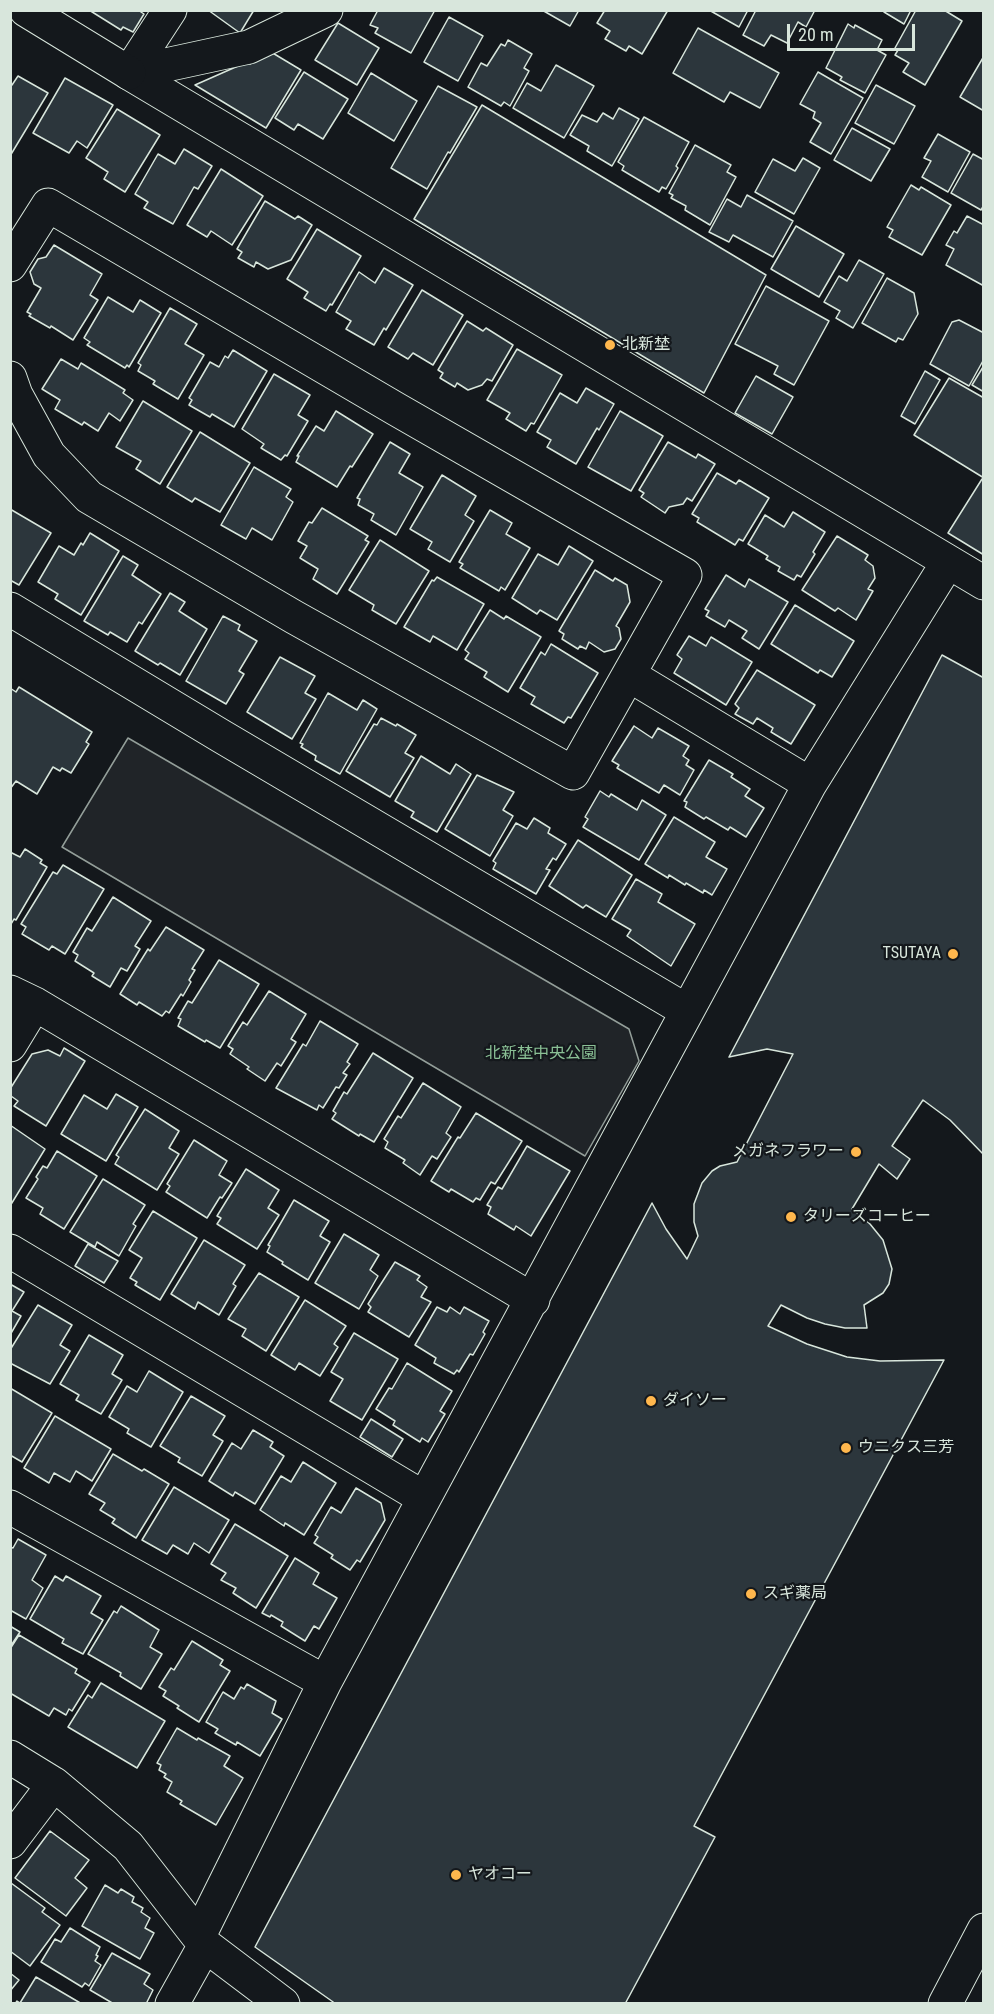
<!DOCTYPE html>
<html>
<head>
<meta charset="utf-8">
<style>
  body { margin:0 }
  #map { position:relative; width:994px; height:2014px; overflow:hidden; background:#14181c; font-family:"Roboto Condensed",sans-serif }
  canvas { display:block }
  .frame { position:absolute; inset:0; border:12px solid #d8e6dc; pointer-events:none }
  .scale { position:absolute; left:787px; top:24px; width:128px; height:27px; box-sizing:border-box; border:3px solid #d8e6dc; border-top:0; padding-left:8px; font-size:18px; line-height:21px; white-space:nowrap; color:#d8e6dc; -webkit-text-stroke:4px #14181c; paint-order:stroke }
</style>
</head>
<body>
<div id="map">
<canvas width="994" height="2014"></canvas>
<div class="frame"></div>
<div class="scale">20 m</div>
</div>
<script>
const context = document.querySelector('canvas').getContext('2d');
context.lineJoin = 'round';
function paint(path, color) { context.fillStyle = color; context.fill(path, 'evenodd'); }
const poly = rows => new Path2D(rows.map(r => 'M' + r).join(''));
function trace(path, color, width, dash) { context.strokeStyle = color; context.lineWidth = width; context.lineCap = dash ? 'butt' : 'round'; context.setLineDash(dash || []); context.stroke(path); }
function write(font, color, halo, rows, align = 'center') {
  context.font = font + ' "Roboto Condensed","Noto Sans JP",sans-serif'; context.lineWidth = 4.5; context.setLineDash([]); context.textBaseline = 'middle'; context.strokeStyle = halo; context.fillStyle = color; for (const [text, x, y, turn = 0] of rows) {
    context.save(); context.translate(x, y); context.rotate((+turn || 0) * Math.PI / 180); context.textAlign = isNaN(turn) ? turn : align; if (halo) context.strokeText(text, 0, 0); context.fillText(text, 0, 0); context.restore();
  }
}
const green = poly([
  [128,738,629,1029,639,1061,585,1156,62,847,128,738]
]);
const building = poly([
  [89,10,138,10,144,14,133,32,123,27,121,30,89,10],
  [208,10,254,10,240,33,208,10],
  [378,10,435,10,411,53,375,33,378,28,370,25,378,10],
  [542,10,579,10,570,26,542,10],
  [605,10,668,10,642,54,629,46,626,51,605,39,610,31,597,23,605,10],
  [709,10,748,10,739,27,709,10],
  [756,10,815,10,806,27,798,22,787,43,771,35,764,46,743,35,756,10],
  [885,10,911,10,904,24,884,12,885,10],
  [916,10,944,10,962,21,925,85,903,72,909,63,895,55,898,50,895,48,916,10],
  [449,17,483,36,458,81,424,62,449,17],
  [338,23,379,48,357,85,315,60,338,23],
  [848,24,854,28,855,25,882,40,877,50,886,55,865,93,840,80,842,77,826,68,848,24],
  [698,28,779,73,760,108,730,92,724,102,673,73,698,28],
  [508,40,532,54,524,68,529,71,510,106,504,102,501,106,468,87,481,63,487,66,501,44,505,46,508,40],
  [271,52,301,70,266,128,195,85,247,62,250,64,271,52],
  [984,56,984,111,960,97,984,56],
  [556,65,594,86,564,138,513,108,527,83,541,91,556,65],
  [304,72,348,99,323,139,298,124,294,130,275,118,304,72],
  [818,72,863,98,831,154,810,142,821,123,813,118,815,112,800,104,818,72],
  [371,73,417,101,394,141,348,113,371,73],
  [18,76,48,93,10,156,10,84,12,85,18,76],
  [65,78,113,105,87,148,77,141,69,153,33,133,65,78],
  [876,85,915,106,894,144,855,123,876,85],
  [438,86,477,107,450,153,448,152,427,189,391,168,438,86],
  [482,105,766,275,704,393,414,219,482,105],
  [619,108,639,119,612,166,587,151,589,146,570,135,582,115,597,122,603,113,613,119,619,108],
  [117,109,160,135,125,192,104,179,108,172,86,158,117,109],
  [644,117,689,142,676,166,678,168,666,189,662,187,659,192,622,170,624,166,618,162,644,117],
  [852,128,890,149,871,181,834,160,852,128],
  [938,134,970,152,948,192,922,177,931,161,924,158,938,134],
  [695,145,731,165,727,172,736,177,710,225,685,210,686,206,671,198,673,195,669,193,695,145],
  [184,149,212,166,198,189,194,187,173,224,144,208,148,202,135,194,158,154,175,164,184,149],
  [973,154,984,160,984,205,981,210,951,193,973,154],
  [803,158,820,168,794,214,755,192,773,159,795,171,803,158],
  [221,169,263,196,232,245,211,231,207,237,187,225,221,169],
  [911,185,919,190,921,187,951,205,922,255,889,237,893,230,887,227,911,185],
  [747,195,793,221,773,257,733,235,729,242,709,232,727,199,741,207,747,195],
  [265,201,295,219,298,216,312,225,291,260,268,269,256,262,254,267,238,258,242,252,237,249,265,201],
  [967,216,984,225,984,286,946,265,954,249,946,245,954,231,957,233,967,216],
  [796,226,844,254,819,297,771,269,796,226],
  [317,229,361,256,332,305,330,304,326,311,304,298,308,292,287,279,317,229],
  [54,245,102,274,90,295,98,300,73,340,51,326,50,328,29,316,31,314,27,312,41,288,34,284,30,272,38,259,46,257,54,245],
  [859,260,884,274,853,328,836,318,840,311,824,302,839,276,847,281,859,260],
  [384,268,413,285,386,330,384,328,374,345,346,329,351,321,336,312,359,272,375,283,384,268],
  [887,278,914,293,918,314,903,340,898,338,896,342,862,323,887,278],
  [766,286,829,321,794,385,774,374,778,366,735,344,766,286],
  [422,290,463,315,433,365,413,353,408,359,388,347,422,290],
  [108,297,133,312,140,300,161,313,129,367,127,365,125,368,87,345,90,342,84,338,108,297],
  [170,308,197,324,185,344,204,355,178,399,153,384,155,381,138,371,141,365,138,363,170,308],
  [959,320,984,333,984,359,969,386,930,364,952,322,959,320],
  [467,321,483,331,486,328,513,345,492,381,487,379,482,385,468,390,457,383,455,387,440,378,443,373,438,370,467,321],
  [517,349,562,375,534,424,531,423,526,431,506,419,510,413,487,400,517,349],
  [233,350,267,371,234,427,212,414,210,417,189,405,192,400,189,398,210,362,219,367,225,356,228,358,233,350],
  [61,359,78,369,81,363,125,390,123,393,133,400,120,421,109,413,98,431,84,422,82,425,55,409,60,400,42,389,61,359],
  [983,367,984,367,984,392,972,385,983,367],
  [925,371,940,380,915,424,901,416,925,371],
  [274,374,310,395,298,415,308,421,287,456,285,455,281,460,261,448,264,444,242,429,274,374],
  [756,376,793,397,772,434,735,413,756,376],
  [949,378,984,398,984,478,914,435,949,378],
  [586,388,614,404,599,430,597,428,576,464,547,447,551,440,537,432,560,393,577,403,586,388],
  [143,401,192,431,160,484,136,469,141,461,116,447,143,401],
  [336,411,373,434,352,467,350,466,337,487,296,462,299,456,297,456,316,426,324,431,336,411],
  [620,411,663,436,631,491,588,467,620,411],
  [200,432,250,463,220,512,195,498,192,502,167,487,200,432],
  [390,442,410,454,399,473,423,487,396,535,371,520,374,514,358,505,360,499,357,498,390,442],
  [668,442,696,458,698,454,715,464,692,501,687,498,683,504,669,507,665,513,641,497,644,493,639,490,668,442],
  [254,467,291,489,286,497,293,502,272,540,252,528,246,539,221,525,254,467],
  [717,473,736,484,739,480,769,498,743,541,739,539,735,545,697,522,699,518,692,514,717,473],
  [442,475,476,496,465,515,474,521,450,562,428,549,432,542,410,529,442,475],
  [982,479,984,480,984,555,948,533,982,479],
  [322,508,368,536,365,540,369,542,337,594,313,579,318,569,300,558,307,546,298,541,309,522,312,523,322,508],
  [10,509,51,533,19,585,10,580,10,509],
  [490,510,512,523,506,534,530,548,505,590,501,587,499,591,460,568,463,564,459,562,490,510],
  [793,512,825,532,813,552,815,554,801,577,797,575,794,580,778,571,780,567,766,559,768,556,748,544,765,515,784,527,793,512],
  [90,533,119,551,81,615,55,599,58,594,38,582,59,546,74,555,81,543,83,545,90,533],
  [837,536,868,555,865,560,873,566,875,578,868,589,873,591,856,620,838,608,835,611,802,590,837,536],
  [380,540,429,571,396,624,372,610,374,605,349,590,380,540],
  [569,546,593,561,557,620,540,610,537,614,512,598,538,554,558,565,569,546],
  [123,556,138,565,132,575,161,594,142,624,139,622,127,642,110,632,108,635,84,621,123,556],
  [595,570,613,581,615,578,627,585,630,602,616,626,619,628,621,639,615,649,604,652,589,642,586,649,580,646,578,649,562,639,564,634,559,631,595,570],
  [726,575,745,587,749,579,788,602,759,649,742,638,747,631,729,620,725,627,706,616,709,611,705,609,726,575],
  [437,577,484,604,457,650,433,636,430,642,404,627,432,580,434,581,437,577],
  [170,593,185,602,179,611,207,629,180,675,160,663,158,665,135,651,170,593],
  [795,605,854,641,832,677,820,670,818,673,771,644,795,605],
  [490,610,504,619,506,616,541,637,508,692,484,677,487,672,465,659,469,653,465,650,490,610],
  [223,616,240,625,238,630,257,641,239,671,244,674,226,704,186,681,223,616],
  [689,636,706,646,711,637,752,662,726,705,674,673,682,659,677,655,689,636],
  [551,644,598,673,571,718,568,717,564,723,531,704,535,697,520,688,541,652,545,655,551,644],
  [942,655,984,678,984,1155,950,1120,923,1100,892,1146,910,1159,897,1179,879,1164,852,1209,870,1224,883,1240,892,1269,889,1284,883,1293,864,1305,867,1328,845,1328,825,1324,807,1318,781,1305,768,1326,807,1344,847,1357,880,1361,944,1360,694,1826,715,1837,625,2004,336,2004,255,1947,652,1203,666,1229,687,1259,698,1236,694,1222,694,1204,702,1183,712,1171,720,1166,737,1162,793,1054,767,1049,729,1057,942,655],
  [280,657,315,676,305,693,316,699,292,739,247,712,280,657],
  [757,670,815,705,791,744,771,732,773,728,757,718,753,724,735,714,739,708,735,704,757,670],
  [19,687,92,732,86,742,89,744,71,773,62,768,60,771,53,767,37,794,16,781,10,789,10,688,16,692,19,687],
  [328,693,357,710,363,700,377,709,340,774,315,760,316,756,301,747,303,744,300,743,328,693],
  [381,718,396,726,397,724,416,735,405,753,414,758,390,797,346,771,374,724,377,725,381,718],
  [634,726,652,738,658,728,689,746,683,756,689,760,686,765,694,770,680,795,664,785,659,793,617,768,619,765,612,761,634,726],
  [421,756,450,774,456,764,471,774,437,832,411,817,414,812,395,801,421,756],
  [709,760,733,774,731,777,750,789,745,796,764,808,746,837,730,827,728,830,706,817,704,819,685,807,687,802,684,801,709,760],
  [477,775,514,792,503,810,513,816,490,856,445,829,477,775],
  [600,791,609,797,611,794,637,810,642,800,666,815,639,860,583,827,588,819,585,817,600,791],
  [674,817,715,842,706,857,727,869,712,895,704,890,703,893,686,883,685,885,669,875,668,878,645,864,674,817],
  [534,818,550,828,548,833,566,844,556,860,553,858,546,869,550,870,536,894,493,869,496,863,493,861,516,823,527,829,534,818],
  [578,840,632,875,606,917,586,905,583,908,549,886,578,840],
  [25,849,42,860,40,863,47,867,16,920,14,919,10,926,10,852,20,857,25,849],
  [63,865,104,889,65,954,52,946,49,950,22,934,26,927,21,924,53,872,57,874,63,865],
  [636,879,662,894,658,902,695,924,671,966,627,936,631,930,612,919,636,879],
  [113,897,151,921,135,946,140,949,127,971,121,968,110,987,92,976,94,973,75,961,78,955,73,952,87,928,92,931,113,897],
  [166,927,204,950,192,969,195,970,189,980,191,982,183,996,181,994,169,1013,166,1011,162,1016,139,1002,137,1005,120,994,148,949,150,951,166,927],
  [219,960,259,984,220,1048,206,1040,205,1042,178,1026,181,1019,178,1018,188,1001,192,1003,219,960],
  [269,991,306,1014,291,1039,296,1042,281,1066,277,1063,265,1081,247,1069,249,1067,230,1054,233,1049,228,1046,243,1022,247,1025,269,991],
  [320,1021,358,1044,347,1062,350,1064,343,1073,347,1075,339,1088,336,1087,323,1108,319,1105,317,1110,276,1088,303,1044,306,1046,320,1021],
  [64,1048,85,1061,46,1126,14,1106,18,1101,11,1096,10,1089,32,1054,48,1050,60,1056,64,1048],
  [373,1053,413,1078,374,1142,360,1134,359,1136,332,1119,336,1113,333,1111,344,1092,347,1094,373,1053],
  [423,1083,461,1107,446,1133,451,1137,437,1159,432,1156,420,1175,403,1163,405,1160,385,1148,388,1142,384,1139,398,1116,401,1118,423,1083],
  [116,1094,138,1107,106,1161,61,1134,84,1095,107,1109,116,1094],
  [145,1109,179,1131,169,1148,179,1154,157,1190,115,1164,119,1157,116,1155,145,1109],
  [476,1113,522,1141,495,1184,491,1182,480,1200,476,1198,473,1202,451,1189,449,1192,431,1181,458,1137,460,1138,476,1113],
  [10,1125,45,1149,10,1206,10,1125],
  [194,1140,227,1161,219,1175,232,1183,222,1198,220,1197,207,1218,166,1192,170,1186,167,1184,194,1140],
  [527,1146,570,1171,531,1236,516,1226,514,1230,488,1214,491,1207,487,1205,498,1187,502,1189,527,1146],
  [57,1151,97,1176,64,1229,40,1214,43,1208,26,1198,38,1179,36,1177,43,1166,47,1168,57,1151],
  [246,1169,279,1190,268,1208,279,1215,257,1249,217,1224,221,1218,217,1216,246,1169],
  [103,1179,145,1205,133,1224,136,1226,119,1256,97,1242,95,1247,70,1232,103,1179],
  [294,1200,329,1221,320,1236,330,1242,308,1280,282,1264,283,1262,267,1252,270,1246,268,1245,294,1200],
  [153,1211,197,1238,160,1300,135,1285,137,1282,130,1278,142,1258,129,1250,153,1211],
  [344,1234,379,1255,370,1270,378,1276,359,1309,315,1283,344,1234],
  [204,1240,245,1265,233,1284,236,1286,219,1315,198,1302,195,1309,171,1294,204,1240],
  [88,1244,118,1261,104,1283,75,1266,88,1244],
  [395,1262,420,1276,417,1280,427,1287,421,1297,431,1302,409,1337,368,1312,371,1307,368,1304,395,1262],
  [259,1273,299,1297,266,1351,242,1336,246,1329,228,1319,259,1273],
  [10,1284,24,1292,12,1311,21,1316,10,1335,10,1284],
  [305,1300,346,1326,334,1344,338,1347,320,1376,299,1363,295,1370,271,1355,305,1300],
  [38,1305,72,1325,60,1345,70,1351,50,1384,10,1363,10,1350,38,1305],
  [437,1307,447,1312,450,1307,460,1314,464,1307,489,1321,483,1332,485,1334,473,1355,470,1354,459,1372,457,1370,454,1374,434,1363,436,1358,415,1345,437,1307],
  [354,1333,398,1359,362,1420,330,1401,343,1379,331,1372,354,1333],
  [89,1335,123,1355,112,1374,122,1380,101,1414,76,1400,79,1395,60,1384,89,1335],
  [407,1363,452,1391,440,1411,445,1414,428,1442,422,1438,420,1442,393,1425,395,1421,376,1409,389,1388,392,1389,407,1363],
  [149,1371,183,1392,151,1447,127,1433,129,1429,109,1417,127,1386,137,1392,149,1371],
  [10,1388,52,1413,22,1462,10,1455,10,1388],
  [191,1396,225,1416,213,1435,223,1441,202,1476,178,1462,180,1458,160,1446,191,1396],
  [55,1416,111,1449,92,1481,76,1471,70,1482,54,1473,49,1483,24,1468,55,1416],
  [371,1419,403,1439,392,1457,360,1437,371,1419],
  [253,1430,273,1442,270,1447,284,1456,255,1504,235,1492,233,1496,209,1481,232,1443,241,1449,253,1430],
  [113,1454,142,1471,144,1469,169,1484,136,1538,112,1523,115,1519,100,1510,105,1503,89,1494,113,1454],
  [303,1462,336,1483,304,1535,285,1523,284,1526,260,1510,281,1476,291,1482,303,1462],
  [174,1487,229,1520,209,1553,194,1543,188,1554,173,1545,167,1554,142,1540,174,1487],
  [356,1488,381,1503,385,1520,360,1562,357,1560,350,1570,331,1558,333,1555,314,1543,318,1537,315,1535,331,1507,341,1513,356,1488],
  [235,1524,288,1556,256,1608,233,1593,236,1588,221,1580,226,1573,211,1564,235,1524],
  [18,1539,46,1555,32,1580,43,1588,26,1619,10,1610,10,1547,13,1548,18,1539],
  [295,1558,319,1573,313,1584,337,1598,319,1629,314,1626,305,1641,281,1626,283,1622,271,1615,270,1617,262,1613,295,1558],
  [55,1576,63,1581,66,1576,101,1596,91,1613,103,1620,83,1654,62,1643,64,1639,30,1619,55,1576],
  [121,1606,159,1630,150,1647,162,1654,141,1689,120,1676,121,1673,88,1654,114,1611,117,1613,121,1606],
  [10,1626,20,1632,10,1647,10,1626],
  [19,1635,77,1669,75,1673,90,1682,72,1711,69,1709,66,1715,54,1708,49,1716,10,1693,10,1649,19,1635],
  [192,1641,223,1660,220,1665,230,1671,199,1722,177,1708,179,1706,163,1696,166,1691,159,1687,171,1668,174,1670,192,1641],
  [101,1683,165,1721,137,1768,68,1727,88,1695,92,1698,101,1683],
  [247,1684,276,1701,272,1713,282,1719,260,1756,237,1742,236,1745,215,1733,218,1729,206,1722,223,1692,234,1699,241,1687,244,1689,247,1684],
  [177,1728,197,1740,198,1738,230,1756,224,1766,243,1778,216,1825,180,1804,182,1801,167,1792,172,1782,164,1777,166,1774,159,1770,161,1765,157,1763,177,1728],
  [50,1831,89,1860,75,1878,87,1888,66,1916,15,1878,50,1831],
  [11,1883,45,1908,42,1912,60,1925,30,1966,10,1951,11,1883],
  [105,1885,118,1893,121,1889,134,1897,132,1902,143,1908,141,1912,150,1918,145,1928,154,1933,140,1959,82,1926,105,1885],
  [70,1928,100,1947,96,1955,98,1956,95,1961,101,1965,89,1986,85,1983,82,1987,41,1962,55,1939,61,1942,70,1928],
  [112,1953,150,1974,144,1984,153,1990,146,2004,114,2004,90,1990,112,1953],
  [10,1973,19,1980,10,1991,10,1973],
  [36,1977,82,2004,15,2004,17,2001,20,2003,36,1977]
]);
const minor = poly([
  [129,73,984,583],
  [129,73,249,47,326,10],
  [129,73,170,10],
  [10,265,48,205,396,409,685,575,573,773,294,617,89,497,49,455,16,395,10,378],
  [10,609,221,736,687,1011],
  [629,675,810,784],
  [10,992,35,1004,533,1300],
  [10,1045,35,1004],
  [10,1251,424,1498],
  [10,1507,325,1682],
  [10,1757,54,1784,128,1846,205,1945,283,2004],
  [10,1842,54,1784],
  [199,1936,325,1682,810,784,948,562],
  [172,2004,205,1945]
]);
const tertiary = poly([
  [26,10,129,73]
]);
const trunk = poly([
  [945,2004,984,1930]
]);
const markers = [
  [610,345,6,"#ffb74d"],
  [953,954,6,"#ffb74d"],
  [856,1152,6,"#ffb74d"],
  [791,1217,6,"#ffb74d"],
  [651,1401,6,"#ffb74d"],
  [846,1448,6,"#ffb74d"],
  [751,1594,6,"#ffb74d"],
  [456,1875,6,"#ffb74d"]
];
const poiNames = [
  ["北新埜",622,345],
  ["TSUTAYA",941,954,"right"],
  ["メガネフラワー",844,1152,"right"],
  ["タリーズコーヒー",803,1217],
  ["ダイソー",663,1401],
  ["ウニクス三芳",858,1448],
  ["スギ薬局",763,1594],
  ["ヤオコー",468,1875]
];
const parkNames = [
  ["北新埜中央公園",541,1054]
];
paint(green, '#202428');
trace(green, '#939e99', 1.5);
paint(building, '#2c363c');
trace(building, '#d8e6dc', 1.5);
trace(minor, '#d8e6dc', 35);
trace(tertiary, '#d8e6dc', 35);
trace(trunk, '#d8e6dc', 35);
trace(minor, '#14181c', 33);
trace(tertiary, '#14181c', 33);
trace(trunk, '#14181c', 33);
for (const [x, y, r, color] of markers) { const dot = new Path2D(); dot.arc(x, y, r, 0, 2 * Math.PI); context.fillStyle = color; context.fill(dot); trace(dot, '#14181c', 2); }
write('16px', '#d8e6dc', '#14181c', poiNames, 'left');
write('16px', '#8ac095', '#14181c', parkNames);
</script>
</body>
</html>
